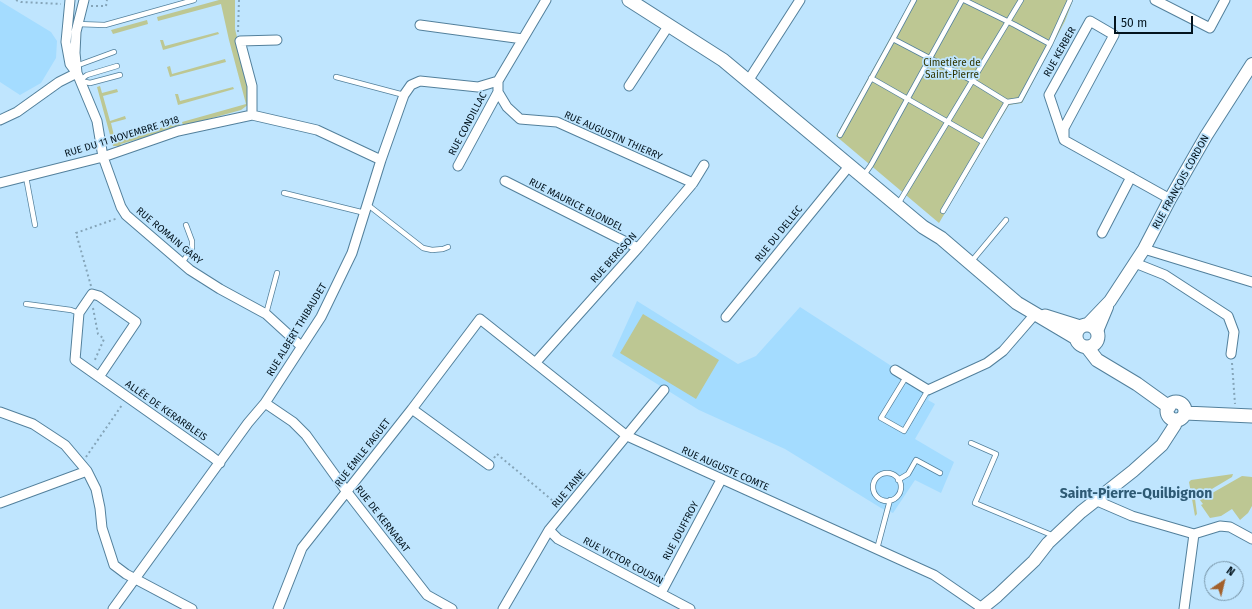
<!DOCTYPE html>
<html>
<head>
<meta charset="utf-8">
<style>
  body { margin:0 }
  #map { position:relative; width:1252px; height:609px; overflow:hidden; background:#bfe5fe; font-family:"Fira Sans",sans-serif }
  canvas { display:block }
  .north { position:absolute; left:1204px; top:561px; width:40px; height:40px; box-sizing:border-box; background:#bfe5fe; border:1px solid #7491a4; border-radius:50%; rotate:35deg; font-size:11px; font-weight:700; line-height:16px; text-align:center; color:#03141e }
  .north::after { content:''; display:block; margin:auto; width:14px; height:18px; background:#a2602c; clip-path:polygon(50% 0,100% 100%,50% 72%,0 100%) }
  .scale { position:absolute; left:1114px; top:16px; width:79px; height:18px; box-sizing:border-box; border:2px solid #03141e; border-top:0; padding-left:5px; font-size:12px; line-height:14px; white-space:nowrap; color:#03141e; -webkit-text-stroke:3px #bfe5fe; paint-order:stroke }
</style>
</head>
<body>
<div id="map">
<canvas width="1252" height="609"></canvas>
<div class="north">N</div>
<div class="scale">50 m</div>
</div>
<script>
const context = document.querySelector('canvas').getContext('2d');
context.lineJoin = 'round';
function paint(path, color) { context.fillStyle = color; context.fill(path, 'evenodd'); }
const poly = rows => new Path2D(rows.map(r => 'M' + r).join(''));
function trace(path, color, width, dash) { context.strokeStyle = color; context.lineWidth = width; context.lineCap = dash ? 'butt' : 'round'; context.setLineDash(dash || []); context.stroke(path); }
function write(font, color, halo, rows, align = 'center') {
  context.font = font + ' "Fira Sans",sans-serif'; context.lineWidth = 3.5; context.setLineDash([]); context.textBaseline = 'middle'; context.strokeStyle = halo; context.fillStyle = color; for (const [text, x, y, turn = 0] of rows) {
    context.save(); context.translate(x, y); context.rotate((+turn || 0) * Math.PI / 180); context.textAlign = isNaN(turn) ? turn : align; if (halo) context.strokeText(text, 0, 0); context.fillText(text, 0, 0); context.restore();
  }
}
const built = poly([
  [0,1,51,32,57,41,56,58,41,83,20,95,0,82],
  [637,301,738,364,756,356,800,307,893,367,891,372,931,394,928,400,935,404,915,439,954,462,941,493,915,480,893,513,881,508,785,449,699,410,612,356]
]);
const green = poly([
  [219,0,235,0,235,29,247,78,249,104,241,110,187,125,183,125,182,122,246,104,229,40,221,4,158,21,157,17],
  [911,0,1073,0,1065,21,1022,103,1009,105,939,223,836,136],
  [147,20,148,24,113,34,111,30],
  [218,32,219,34,163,50,160,40,163,40,165,46],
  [225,59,226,62,170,77,167,67,170,66,172,74],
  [100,86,102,93,117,89,118,92,103,96,110,121,125,116,126,119,111,123,115,140,179,123,180,126,177,128,121,144,120,146,113,146,97,87],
  [233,87,234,89,178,105,175,94,178,94,180,101],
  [643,314,719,360,696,399,620,353],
  [1233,474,1232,477,1195,499,1197,514,1195,516,1189,482,1191,480],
  [1242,476,1252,477,1252,506,1248,513,1240,520,1232,509,1221,516,1210,518,1201,505,1203,504,1200,500]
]);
const path = poly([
  [16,0,21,2,61,4],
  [91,6,106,6,107,0],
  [238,32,239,0],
  [91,286,76,233,118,218],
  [93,308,98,334,104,339,94,362],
  [1232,363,1235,404],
  [86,457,122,405],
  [494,458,497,454,558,505]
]);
const service = poly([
  [914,0,893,39,973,81,1007,102],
  [964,0,1015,25,1050,44],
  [77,24,105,25,194,0],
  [76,66,114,52],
  [336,77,404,95],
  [871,78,983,142],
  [79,81,87,75,117,66],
  [81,81,90,83,120,75],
  [840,135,893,39],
  [864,175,871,165,962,0],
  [26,177,35,225],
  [284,193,365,213],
  [898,204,1021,0],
  [368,205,423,248,432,250,443,249,448,247],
  [943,211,1007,102,1020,100,1050,44,1070,0],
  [971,262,1006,220],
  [182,263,192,248,192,241,186,225],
  [26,304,71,310,79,313],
  [266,314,277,273],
  [906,377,881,418,904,431,928,390],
  [971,443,996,454,975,503,1054,536],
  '873 487a14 14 0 1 1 28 0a14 14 0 1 1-28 0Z',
  [898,480,908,474,916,460,940,473],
  [877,549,890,500]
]);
const minor = poly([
  [70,0,66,42,70,64,76,72],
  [84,0,76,32,75,53,77,73,97,121,103,157,121,207,126,215,190,270,220,289,266,314,301,346],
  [1155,0,1210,28,1225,0],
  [420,25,523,39],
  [498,81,498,92,507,107,520,119,557,122,693,183],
  [748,81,800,0],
  [629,86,669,25],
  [252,115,252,86,240,41,277,40],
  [0,120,17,112,59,82,77,73],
  [1064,140,1049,95,1090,21,1114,35,1064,128,1064,140,1170,199],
  [458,166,498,92],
  [505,181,638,248],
  [0,183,103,157,178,131,252,115,317,130,381,160],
  [1102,233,1131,177],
  [1144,249,1252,282],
  [1135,263,1165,275,1228,316,1234,332,1231,354],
  [726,317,850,165],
  [536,362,638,248,693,183,704,165],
  [895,370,928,390,987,363,1003,351,1036,313],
  [99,377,136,322,99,296,92,294,79,313,75,360,211,456,220,463],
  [265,403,293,422,306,435,347,492,427,595,452,609],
  [412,409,489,465],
  [0,412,33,424,65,445,87,471,96,489,100,508,102,528,114,565,126,574,192,609],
  [1095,500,1132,516,1194,534],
  [0,503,87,471],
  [549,530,558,539,690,609],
  [1194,534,1220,526,1230,527,1252,539],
  [661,593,721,480],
  [113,609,248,423,265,403,321,317,352,253,381,160,404,95,411,85,420,81,478,87,498,81,546,0],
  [278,609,302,548,412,409,480,319,627,436,934,575,982,608],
  [503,609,549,530,664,390],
  [1184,609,1194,534]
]);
const tertiary = poly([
  [1087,325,1110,301,1144,249,1170,199,1206,136,1252,64],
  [1097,331,1107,307],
  [981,609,997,596,1034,561,1048,543,1081,512,1133,471,1162,445,1175,425,1176,420]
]);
const secondary = poly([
  [629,0,723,60,923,227,941,238,1017,303,1076,338],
  [1045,316,1080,327],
  '1076 336a11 11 0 1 1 22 0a11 11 0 1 1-22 0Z',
  [1087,347,1097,360,1137,384,1169,407],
  '1167 411a9 9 0 1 1 18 0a9 9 0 1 1-18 0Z',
  [1185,413,1252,416]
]);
const streetNames = [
  ["RUE KERBER",1060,52,-61],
  ["RUE CONDILLAC",468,124,-62],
  ["RUE AUGUSTIN THIERRY",613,136,24],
  ["RUE DU 11 NOVEMBRE 1918",122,137,-17],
  ["RUE FRANÇOIS CORDON",1181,182,-61],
  ["RUE MAURICE BLONDEL",576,205,27],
  ["RUE DU DELLEC",779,234,-51],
  ["RUE ROMAIN GARY",169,236,40],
  ["RUE BERGSON",614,258,-48],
  ["RUE ALBERT THIBAUDET",297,330,-59],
  ["ALLÉE DE KERARBLEIS",166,411,35],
  ["RUE ÉMILE FAGUET",363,453,-52],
  ["RUE AUGUSTE COMTE",725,469,24],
  ["RUE TAINE",569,489,-50],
  ["RUE DE KERNABAT",382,519,52],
  ["RUE JOUFFROY",681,531,-62],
  ["RUE VICTOR COUSIN",623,561,28]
];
const parkNames = [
  ["Cimetière de",952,63],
  ["Saint-Pierre",952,75]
];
const districtNames = [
  ["Saint-Pierre-Quilbignon",1136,494]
];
paint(built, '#a4dcff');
paint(green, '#bdc793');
trace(service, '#53809c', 6);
trace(minor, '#53809c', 11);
trace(tertiary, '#53809c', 14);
trace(secondary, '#53809c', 15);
trace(path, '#85a5b9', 2, [2, 3]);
trace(service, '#fff', 4.5);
trace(minor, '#fff', 9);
trace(tertiary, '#fff', 12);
trace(secondary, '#fff', 13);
write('10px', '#03141e', '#bfe5fe', streetNames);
write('10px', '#303500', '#bfe5fe', parkNames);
write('bold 14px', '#2e5a74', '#bfe5fe', districtNames);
</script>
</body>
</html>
